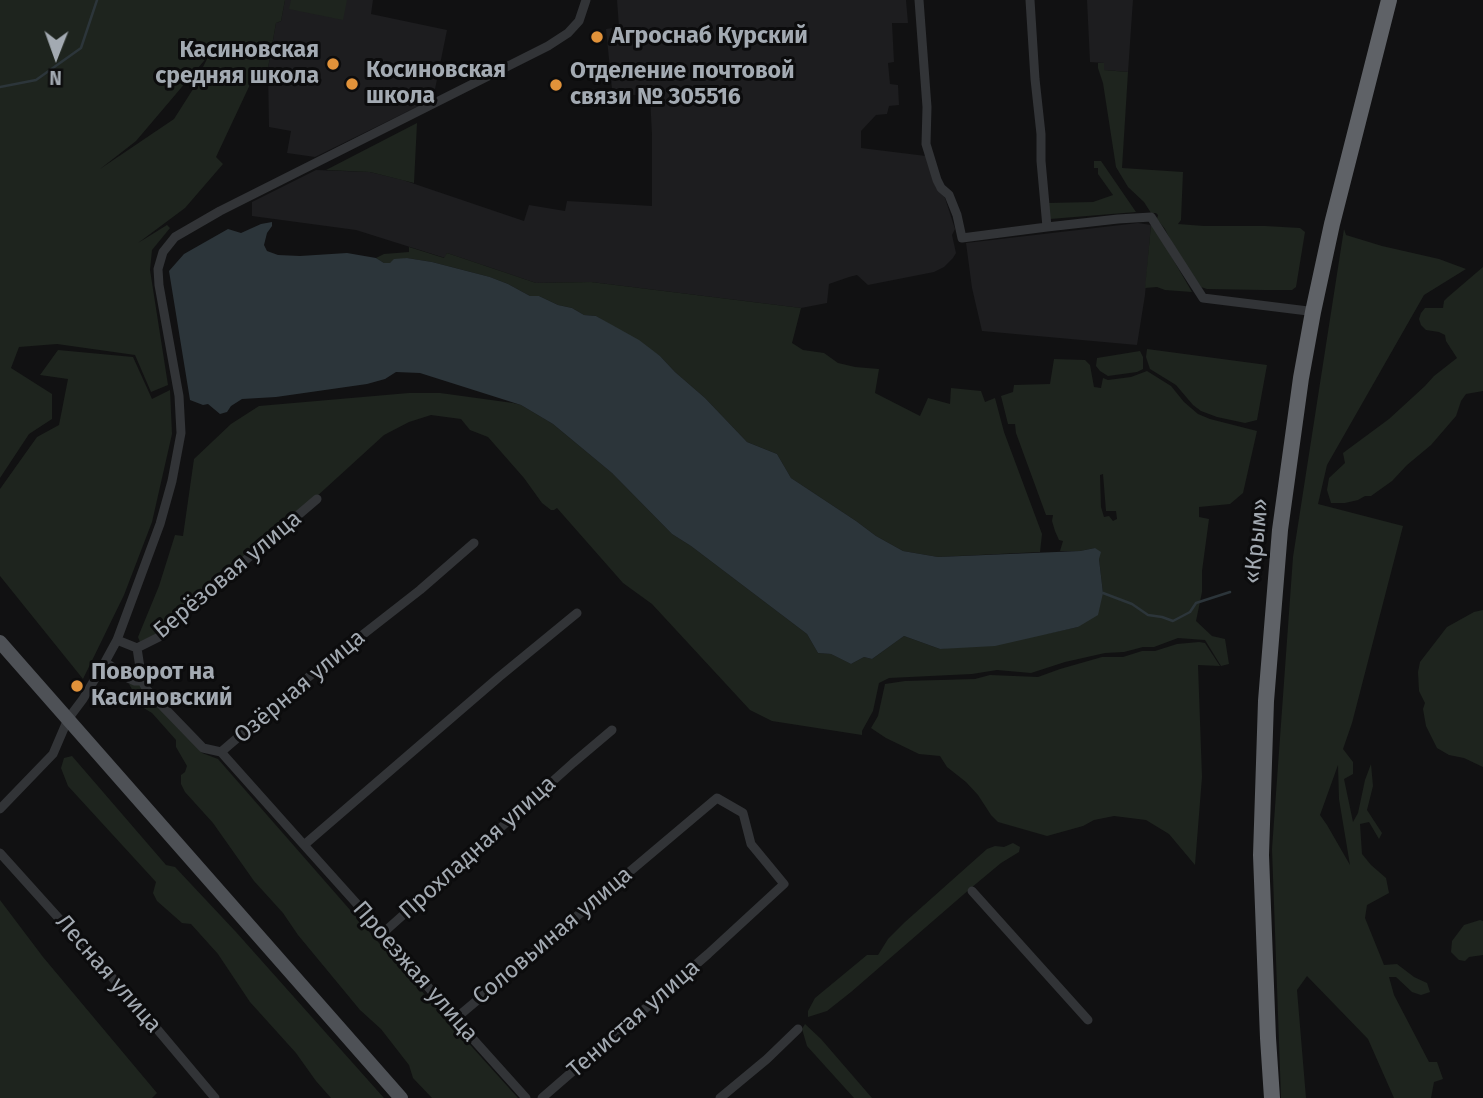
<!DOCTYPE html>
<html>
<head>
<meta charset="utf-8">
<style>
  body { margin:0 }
  #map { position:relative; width:1483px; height:1098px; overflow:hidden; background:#111112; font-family:"Fira Sans",sans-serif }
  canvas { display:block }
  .north { position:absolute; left:21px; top:21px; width:70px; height:70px; -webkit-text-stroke:5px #0c0c0d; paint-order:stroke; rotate:181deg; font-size:19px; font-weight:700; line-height:28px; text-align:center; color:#a3aab2 }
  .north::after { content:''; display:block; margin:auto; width:24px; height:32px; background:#a3aab2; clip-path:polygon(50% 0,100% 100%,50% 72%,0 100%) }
</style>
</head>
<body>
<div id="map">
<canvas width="1483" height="1098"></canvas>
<div class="north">N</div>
</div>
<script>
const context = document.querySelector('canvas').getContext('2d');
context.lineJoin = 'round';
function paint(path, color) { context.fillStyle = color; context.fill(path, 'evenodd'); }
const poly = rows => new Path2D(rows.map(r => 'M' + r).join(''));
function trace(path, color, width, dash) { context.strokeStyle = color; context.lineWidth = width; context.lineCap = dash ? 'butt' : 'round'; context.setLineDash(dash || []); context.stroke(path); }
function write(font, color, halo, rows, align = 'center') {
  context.font = font + ' "Fira Sans",sans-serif'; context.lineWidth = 6; context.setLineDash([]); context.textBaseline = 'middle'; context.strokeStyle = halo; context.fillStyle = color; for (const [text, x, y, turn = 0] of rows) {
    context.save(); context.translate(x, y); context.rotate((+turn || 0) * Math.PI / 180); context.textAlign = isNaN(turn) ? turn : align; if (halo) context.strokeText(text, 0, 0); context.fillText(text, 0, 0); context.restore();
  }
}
const built = poly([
  [285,0,373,0,371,14,447,30,433,99,315,157,287,153,291,131,269,127,268,68,276,23,281,21],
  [617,0,906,0,908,23,892,23,894,62,888,63,890,84,898,85,899,105,889,106,887,114,876,115,861,131,861,148,926,156,936,188,945,198,955,229,952,235,956,253,953,258,944,267,934,272,868,285,857,275,849,277,829,284,827,303,801,308,591,282,536,283,447,253,445,258,356,230,252,216,252,202,316,170,370,172,403,180,524,221,529,205,565,211,567,201,652,206,652,135,650,96,620,94,619,89,612,89,606,29,619,27],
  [1087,0,1133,0,1128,72,1104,70,1104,63,1090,62],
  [1138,223,1151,225,1145,295,1137,345,982,331,972,288,966,243]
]);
const green = poly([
  [0,0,285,0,281,21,276,23,268,68,254,76,216,157,223,164,185,208,138,243,167,225,170,228,152,250,150,270,168,385,151,392,135,355,57,344,19,347,11,368,52,394,52,419,29,434,0,478],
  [209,55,201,71,202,75,174,119,100,169,136,141],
  [291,0,347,0,343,20,289,9],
  [1098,63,1104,63,1104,70,1128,72,1122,168,1183,172,1181,220,1178,224,1204,226,1265,226,1300,228,1305,232,1296,287,1292,290,1264,290,1207,289,1201,287,1174,247,1165,229,1157,219,1158,215,1156,213,1151,213,1144,202,1128,187,1116,167,1103,83,1098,68],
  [417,123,414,183,370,172,326,170],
  [1094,161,1101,161,1136,212,1050,219,1048,203,1093,202,1113,195,1098,174,1098,168,1094,168],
  [1151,225,1153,225,1192,292,1165,290,1157,287,1145,288],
  [1344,229,1346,235,1382,246,1439,259,1466,269,1424,295,1327,465,1318,504,1403,526,1352,723,1343,749,1353,762,1353,774,1344,779,1353,822,1358,813,1365,780,1371,764,1373,786,1367,810,1382,833,1379,839,1369,822,1360,824,1362,854,1371,865,1386,878,1389,893,1367,905,1365,918,1384,965,1397,964,1414,977,1427,983,1430,992,1421,995,1412,992,1396,977,1389,977,1394,995,1429,1062,1437,1062,1443,1079,1434,1082,1431,1098,1394,1098,1368,1039,1307,976,1297,990,1306,1098,1281,1098,1272,849,1293,557],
  [1338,765,1339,799,1350,865,1327,825,1320,815],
  [409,247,444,258,447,253,536,283,591,282,801,308,792,343,803,350,824,353,838,363,855,367,879,369,875,393,920,416,928,398,950,404,951,388,981,391,985,402,995,398,1004,432,1042,534,1040,552,938,557,903,551,876,536,856,521,791,478,777,454,747,442,705,398,675,372,660,356,596,316,584,315,572,308,558,305,539,296,530,296,508,284,490,277,432,262,407,258,390,263,384,263,376,258,384,254,409,252],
  [1483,267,1483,391,1466,394,1461,401,1456,416,1431,445,1407,465,1392,481,1371,496,1365,496,1358,500,1345,503,1331,503,1327,490,1329,478,1345,463,1343,453,1389,419,1425,386,1434,376,1457,358,1446,341,1445,335,1439,332,1426,330,1421,325,1419,319,1421,313,1425,308,1443,308,1444,301,1448,297],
  [1147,349,1267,365,1257,420,1245,423,1217,417,1201,411,1193,405,1176,385,1150,369,1146,357],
  [58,350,133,357,152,399,170,390,172,434,152,522,124,595,83,679,0,576,0,489,37,437,59,425,68,379,40,375],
  [1140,351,1143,357,1143,369,1137,372,1108,376,1100,371,1096,366,1097,358],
  [1054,359,1085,360,1090,365,1094,387,1101,388,1103,378,1108,380,1131,377,1147,371,1171,386,1184,402,1198,414,1210,419,1257,431,1243,493,1230,504,1199,507,1199,517,1209,519,1202,571,1202,592,1196,621,1212,636,1225,639,1229,664,1221,666,1205,640,1178,638,1154,647,1143,647,1124,652,1105,653,1065,662,1031,673,997,670,972,674,889,678,879,683,873,711,862,731,862,735,772,721,750,710,652,604,623,583,557,508,554,510,551,510,542,503,524,478,488,437,470,430,461,419,431,415,409,422,384,435,293,518,142,647,138,637,159,586,175,535,183,536,194,459,231,424,259,406,409,393,440,393,513,403,521,405,553,424,612,473,672,534,691,546,807,634,818,653,831,654,851,664,864,657,872,659,904,636,940,649,1050,633,1078,627,1103,593,1099,559,1095,548,1080,551,1060,551,1063,541,1059,540,1055,531,1052,521,1053,515,1046,515,1016,433,1015,424,1008,424,1001,396,1013,392,1014,385,1050,384],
  [1103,474,1106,511,1116,511,1117,519,1113,521,1109,516,1104,517,1101,507,1100,475],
  [1483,610,1483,767,1464,758,1449,755,1437,748,1426,726,1423,709,1425,703,1419,691,1418,672,1420,662,1447,627,1474,612],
  [1199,642,1205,643,1220,666,1198,665,1202,777,1195,865,1169,834,1146,820,1114,816,1094,820,1083,826,1047,836,998,822,991,815,978,795,966,782,947,767,940,756,919,754,886,738,871,728,878,716,885,684,905,681,975,679,990,675,1038,677,1060,669,1102,657,1123,657,1142,651,1155,651,1177,644],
  [129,684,142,684,202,753,218,759,400,967,518,1098,432,1098,413,1078,409,1065,381,1029,360,1010,298,935,283,913,254,881,213,823,185,792,181,784,181,775,185,772,187,766,176,747,176,740,152,713,142,707],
  [72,756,166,865,175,867,236,932,384,1098,331,1098,316,1081,296,1053,250,1002,218,954,191,924,182,923,157,901,153,893,156,882,68,786,61,768,64,758],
  [1013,843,1020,847,1019,852,1001,863,971,888,851,992,827,1011,808,1017,808,1011,815,998,867,955,878,955,888,939,905,922,987,849,995,846,1004,847],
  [0,900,43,957,157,1093,152,1098,0,1098],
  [1480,920,1483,921,1483,955,1469,957,1465,961,1459,960,1451,952,1452,941,1464,925],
  [805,1024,821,1039,872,1098,854,1098,807,1046,802,1029]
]);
const water = poly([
  [272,222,272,226,267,233,264,245,267,251,278,255,300,256,347,253,376,258,384,263,390,263,394,259,407,258,432,262,490,277,508,284,530,296,539,296,558,305,572,308,584,315,596,316,639,340,660,356,675,372,705,398,747,442,777,454,791,478,856,521,876,536,903,551,938,557,1080,551,1095,548,1101,552,1099,559,1103,593,1098,615,1078,627,995,646,940,649,904,636,872,659,864,657,851,664,831,654,818,653,807,634,691,546,672,534,612,473,553,424,521,405,420,373,396,372,385,379,367,384,276,397,242,399,231,406,227,412,220,414,208,404,203,405,190,400,169,271,184,254,228,229,241,233,261,224]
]);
const stream = poly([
  [0,87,36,80,81,48,97,0],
  [1103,593,1132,604,1148,615,1162,617,1173,621,1190,612,1196,603,1230,592]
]);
const street = poly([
  [919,0,927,107,926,144,937,180,941,188,949,195,957,215,962,238,1047,227],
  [1030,0,1035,79,1041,134,1041,161,1047,227,1118,219,1151,217,1203,298,1308,311],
  [117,640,137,648,142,681,147,690,203,748,221,752,306,679,420,590,474,543],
  [137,648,159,637,208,592,317,499],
  [105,662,128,678,135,681,142,681],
  [221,752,304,845,499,677,577,613],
  [0,809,53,754,68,719,83,699,105,662,117,640,160,524,172,481,181,433,179,396,159,285,158,269,163,252,175,237,220,211,548,46,568,33,579,21,586,0],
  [304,845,383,933,455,1019,526,1098],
  [0,853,136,1004,215,1098],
  [972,891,1088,1020],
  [383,933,573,763,612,730],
  [455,1019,717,798,743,813,751,844,784,884,708,954,542,1098],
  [720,1098,767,1059,798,1029]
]);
const primary = poly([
  [0,642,401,1098]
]);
const highway = poly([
  [1272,1098,1268,1038,1261,855,1266,701,1280,530,1301,378,1313,312,1332,224,1389,0]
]);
const markers = [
  [597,37,7,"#e1923a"],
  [333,64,7,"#e1923a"],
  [352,84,7,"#e1923a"],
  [556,85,7,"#e1923a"],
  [77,686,7,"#e1923a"]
];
const poiNames = [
  ["Агроснаб Курский",611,37],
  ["Касиновская",319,51,"right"],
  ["средняя школа",319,77,"right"],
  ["Косиновская",366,71],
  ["школа",366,97],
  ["Отделение почтовой",570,72],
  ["связи № 305516",570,98],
  ["Поворот на",91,673],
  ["Касиновский",91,699]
];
const streetNames = [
  ["«Крым»",1257,541,-84],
  ["Берёзовая улица",228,575,-40],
  ["Озёрная улица",300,687,-40],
  ["Прохладная улица",478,848,-42],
  ["Соловьиная улица",553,936,-40],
  ["Проезжая улица",415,972,49],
  ["Лесная улица",108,974,49],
  ["Тенистая улица",634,1019,-41]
];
paint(built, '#1d1d1f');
paint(green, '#1e241e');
paint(water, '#2c353a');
trace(stream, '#2c353a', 2.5);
trace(street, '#323437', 9);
trace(primary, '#4e5156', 14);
trace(highway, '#5f6267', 16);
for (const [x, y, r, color] of markers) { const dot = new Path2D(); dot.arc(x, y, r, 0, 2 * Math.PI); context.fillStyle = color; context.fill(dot); trace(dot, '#0c0c0d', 2.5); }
write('bold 23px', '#a3aab2', '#0c0c0d', poiNames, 'left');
write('23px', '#a3aab2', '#0c0c0d', streetNames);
</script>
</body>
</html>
